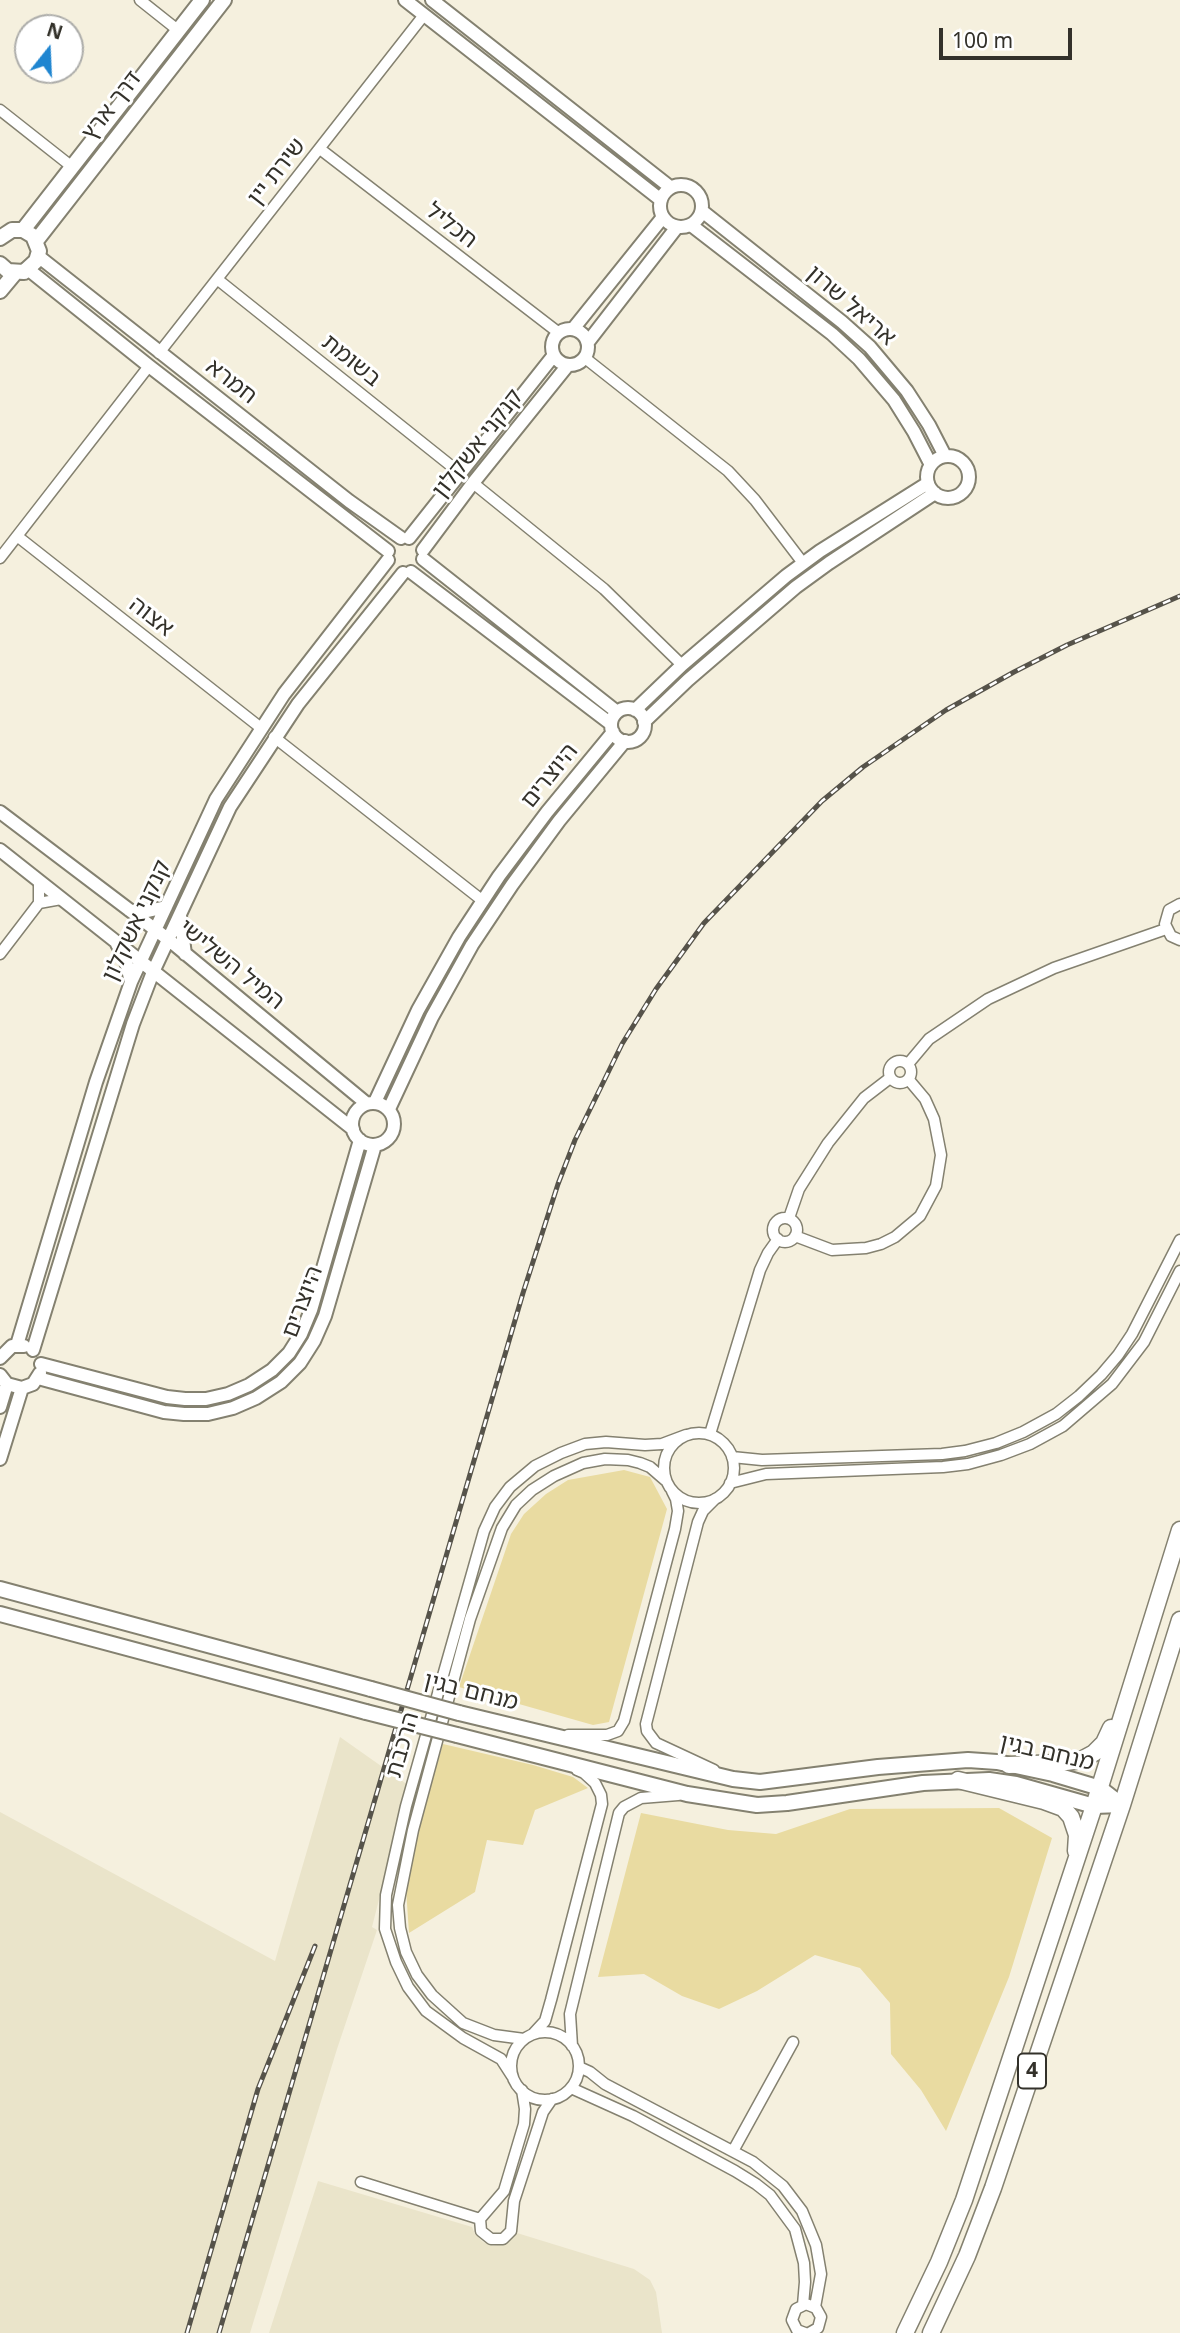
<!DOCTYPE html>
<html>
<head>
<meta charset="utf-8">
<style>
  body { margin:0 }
  #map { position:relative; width:1180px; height:2333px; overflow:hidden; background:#f5f0de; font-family:"Noto Sans",sans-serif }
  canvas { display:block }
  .north { position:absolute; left:14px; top:14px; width:70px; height:70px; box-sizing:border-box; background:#fff; border:2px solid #adadaa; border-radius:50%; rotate:18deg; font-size:19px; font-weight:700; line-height:28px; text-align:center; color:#33312a }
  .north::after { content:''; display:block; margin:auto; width:24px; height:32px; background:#1f85d0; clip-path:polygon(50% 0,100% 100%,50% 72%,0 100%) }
  .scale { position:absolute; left:939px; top:28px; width:133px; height:32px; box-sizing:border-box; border:4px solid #33312a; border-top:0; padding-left:9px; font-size:21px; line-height:24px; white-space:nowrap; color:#33312a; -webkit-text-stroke:5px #fff; paint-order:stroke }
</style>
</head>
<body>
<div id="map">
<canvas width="1180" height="2333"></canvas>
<div class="north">N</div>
<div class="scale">100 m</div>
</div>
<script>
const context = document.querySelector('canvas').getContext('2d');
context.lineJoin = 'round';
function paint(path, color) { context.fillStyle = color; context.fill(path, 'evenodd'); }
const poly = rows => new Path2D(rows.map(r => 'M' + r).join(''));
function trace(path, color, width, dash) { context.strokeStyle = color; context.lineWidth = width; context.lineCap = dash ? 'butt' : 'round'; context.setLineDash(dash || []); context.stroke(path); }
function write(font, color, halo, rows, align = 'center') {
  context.font = font + ' "Noto Sans","Noto Sans Hebrew",sans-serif'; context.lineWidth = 6; context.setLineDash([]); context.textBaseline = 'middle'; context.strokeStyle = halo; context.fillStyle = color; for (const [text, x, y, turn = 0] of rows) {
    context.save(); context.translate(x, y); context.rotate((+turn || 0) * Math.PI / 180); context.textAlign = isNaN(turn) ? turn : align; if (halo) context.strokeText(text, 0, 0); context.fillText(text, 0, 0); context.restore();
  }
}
const built = poly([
  [340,1737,408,1785,372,1927,377,1930,337,2049,250,2333,0,2333,0,1812,275,1961],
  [318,2181,472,2227,475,2234,483,2242,493,2246,502,2244,517,2233,634,2269,650,2280,656,2292,662,2333,269,2333]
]);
const green = poly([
  [624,1470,650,1477,667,1509,609,1722,593,1725,459,1687,511,1534,524,1514,546,1494,568,1480],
  [443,1744,533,1765,573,1777,588,1788,535,1810,523,1845,487,1840,475,1892,409,1933,406,1889,418,1829],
  [999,1808,1052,1838,1009,1977,946,2131,921,2090,891,2054,890,2003,860,1968,815,1955,757,1991,719,2009,682,1996,644,1974,598,1977,641,1813,728,1830,776,1834,850,1809]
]);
const minor = poly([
  [140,0,179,31],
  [0,110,71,166],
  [320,149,559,333],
  [217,279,460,473],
  [159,353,424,15],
  [585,358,728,471,755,500,803,563],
  [473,483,604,589,682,665],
  [17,536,261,728],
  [0,558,149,366],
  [274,737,483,901],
  [39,882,39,903,61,899],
  [1180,904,1169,910,1165,924,1171,936,1180,940],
  [0,954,39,903],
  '889 1072a11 11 0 1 1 22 0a11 11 0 1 1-22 0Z',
  [908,1064,929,1039,988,999,1054,968,1166,929],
  [789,1218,799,1189,828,1143,864,1098,890,1078],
  '773 1230a12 12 0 1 1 24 0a12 12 0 1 1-24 0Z',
  [795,1236,832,1250,866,1248,881,1244,895,1237,920,1216,936,1186,941,1155,934,1119,925,1099,909,1080],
  '664 1468a35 35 0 1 1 70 0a35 35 0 1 1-70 0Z',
  [710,1434,760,1270,768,1253,778,1239],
  [732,1457,762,1460,942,1454,965,1451,996,1443,1023,1432,1056,1414,1079,1396,1101,1375,1118,1355,1132,1334,1180,1240],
  [730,1483,766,1474,943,1467,968,1464,1001,1455,1030,1444,1063,1426,1112,1384,1144,1342,1180,1271],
  [568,1735,607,1735,618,1731,624,1721,675,1529,678,1511,676,1499,672,1491],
  [714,1770,656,1743,647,1731,646,1724,698,1522,703,1511,715,1499],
  '511 2066a34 34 0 1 1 68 0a34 34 0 1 1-68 0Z',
  [533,2034,545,2021,551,2000,602,1804,601,1795,595,1783,584,1773,577,1770],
  [524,2039,494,2035,463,2023,432,1995,417,1975,406,1952,400,1928,398,1905,413,1830,470,1619,502,1528,516,1505,532,1490,554,1476,583,1463,605,1459,628,1460,640,1463,650,1467,665,1480],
  [572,2046,570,2014,619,1813,624,1807,641,1798,678,1795],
  [579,2067,590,2072,605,2084,753,2162,783,2186,802,2211,816,2245,821,2274,815,2307],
  [512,2076,501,2059,463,2038,426,2011,408,1987,396,1962,385,1929,386,1895,406,1806,484,1531,495,1507,510,1487,535,1466,561,1453,585,1444,606,1442,645,1445,662,1444,686,1435],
  [571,2088,633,2116,735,2171,756,2184,770,2195,795,2229,804,2263,805,2282,803,2305],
  [522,2090,525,2109,524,2124,504,2191,480,2219,481,2231,491,2239,503,2239,511,2231,514,2201,543,2112,552,2099],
  [733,2151,793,2042],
  [361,2182,480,2219],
  [805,2333,797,2330,792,2320,796,2309,806,2304,816,2308,821,2317,818,2328,809,2333]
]);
const tertiary = poly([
  [405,0,661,200],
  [432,0,670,187],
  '660 206a21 21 0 1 1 42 0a21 21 0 1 1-42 0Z',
  [702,211,842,322,870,347,907,391,929,425,945,456],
  [691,225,832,334,859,359,894,400,914,432,931,465],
  [38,256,349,501,401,538],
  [29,270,149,366,388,551],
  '552 347a18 18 0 1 1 36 0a18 18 0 1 1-36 0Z',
  [573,329,663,217],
  [588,342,677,227],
  '927 477a21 21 0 1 1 42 0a21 21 0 1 1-42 0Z',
  [409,538,554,355],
  [423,550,473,483,568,365],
  [423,559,617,712],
  [411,572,611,724],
  '611 725a17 17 0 1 1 34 0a17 17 0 1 1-34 0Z',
  [635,710,682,665,786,576,820,551,928,483],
  [644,722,688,680,796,587,829,563,935,493],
  [0,812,169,940,366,1103],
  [0,850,353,1129],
  [129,910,139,913,166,907],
  [180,916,185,954],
  [117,944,125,957,131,982],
  [375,1102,418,1010,459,937,499,876,547,812,613,732],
  '352 1124a21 21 0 1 1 42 0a21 21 0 1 1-42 0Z',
  [389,1109,432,1017,472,945,512,885,559,821,625,741],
  [17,1345,96,1082,131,982,216,799,284,694,388,560],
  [33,1350,133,1024,153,972,230,807,298,704,403,573],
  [0,1358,12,1346,24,1346],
  [41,1364,167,1397,185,1399,206,1399,228,1394,249,1385,272,1370,289,1353,301,1334,311,1310,360,1140],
  [0,1375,7,1384,22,1388,33,1384,40,1373],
  [38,1378,164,1412,184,1414,208,1414,233,1408,256,1398,281,1382,300,1363,314,1341,325,1316,375,1145],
  [0,1407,7,1384],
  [0,1459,22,1388]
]);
const secondary = poly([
  [23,230,202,0],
  [0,238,12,230,23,230,33,236,39,251,36,261,24,272,8,271,0,264],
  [36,241,224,0],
  [0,291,15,273],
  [0,1589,371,1689],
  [0,1614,366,1712],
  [459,1713,733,1779,760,1782,878,1767,968,1760,997,1762,1053,1774,1100,1788,1122,1805],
  [457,1735,687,1794,757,1805,787,1803,923,1783,989,1780,1016,1784,1094,1806,1122,1805]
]);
const trunk = poly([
  [1009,1765,1058,1763,1081,1760,1094,1753,1104,1743,1111,1728],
  [958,1780,1044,1801,1063,1808,1071,1817,1077,1835,1076,1851],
  [905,2333,939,2262,964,2200,1094,1806,1180,1530],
  [931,2333,967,2256,993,2188,1122,1805,1180,1620]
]);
const rail = poly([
  [187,2333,258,2089,315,1946],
  [219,2333,523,1293,558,1184,575,1140,622,1044,656,989,704,923,822,801,863,767,946,710,1014,672,1067,645,1180,596]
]);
const secondaryBridge = poly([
  [371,1689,459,1713],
  [366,1712,457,1735]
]);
const shields = [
  [1032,2071,28]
];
const shieldNames = [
  ["4",1032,2071]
];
const streetNames = [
  ["דרך ארץ",112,106,-52],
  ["שירת יין",277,172,-52],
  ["חכליל",451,226,38],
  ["אריאל שרון",851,306,41],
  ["בשומת",351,361,39],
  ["חמרא",231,382,38],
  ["קנקני אשקלון",478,444,-52],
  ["אצוה",151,617,38],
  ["היוצרים",550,776,-51],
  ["קנקני אשקלון",137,921,-65],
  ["המיל השלישי",231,965,39],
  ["היוצרים",303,1302,-69],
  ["מנחם בגין",471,1692,14],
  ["הרכבת",403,1745,-74],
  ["מנחם בגין",1047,1753,13]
];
paint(built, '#eae4ca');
paint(green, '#e9dba1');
trace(minor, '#848170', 13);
trace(tertiary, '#848170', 16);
trace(secondary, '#848170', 18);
trace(trunk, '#848170', 19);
trace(minor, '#fff', 10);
trace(tertiary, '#fff', 12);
trace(secondary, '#fff', 14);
trace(trunk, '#fff', 16);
trace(rail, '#56534a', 5);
trace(rail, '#fff', 2.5, [8]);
trace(secondaryBridge, '#848170', 18, []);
trace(secondaryBridge, '#fff', 14);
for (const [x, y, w] of shields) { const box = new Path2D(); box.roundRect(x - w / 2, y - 17.5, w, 35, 5); context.fillStyle = '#fff'; context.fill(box); trace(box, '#33312a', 2); }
write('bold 21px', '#33312a', null, shieldNames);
write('23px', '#33312a', '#fff', streetNames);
</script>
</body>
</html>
